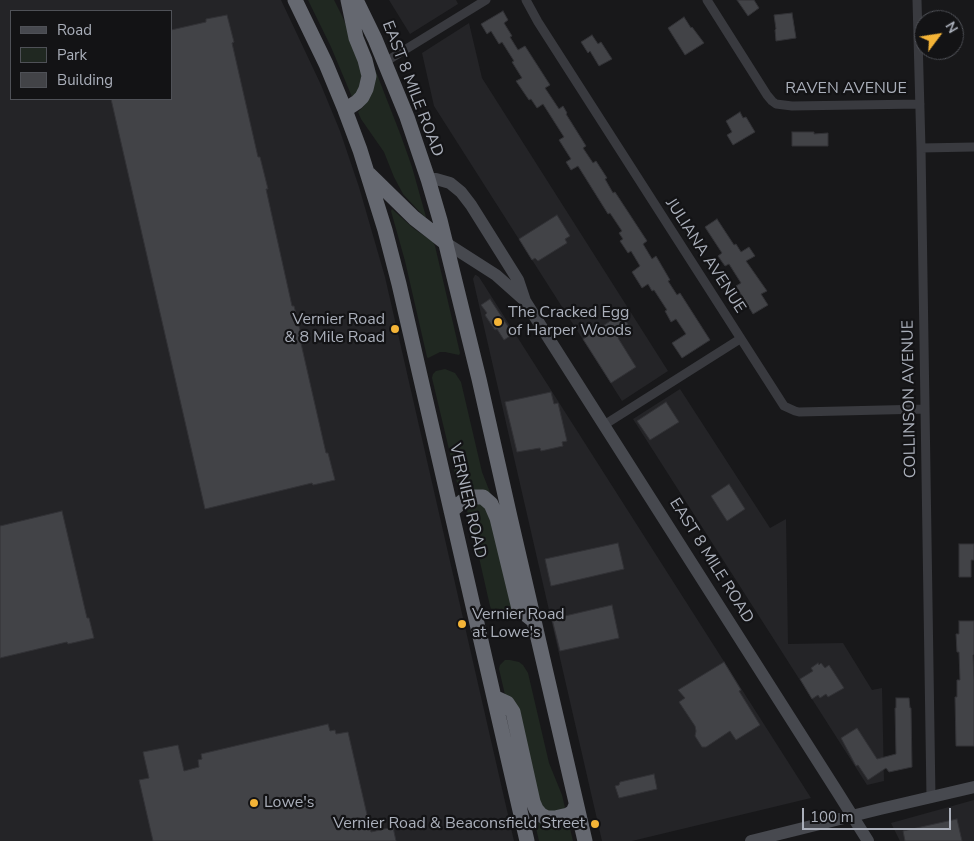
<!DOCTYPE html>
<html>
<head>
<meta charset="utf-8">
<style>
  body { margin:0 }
  #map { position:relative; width:974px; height:841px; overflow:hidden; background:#18181a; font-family:"Nunito Sans",sans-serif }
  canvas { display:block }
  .legend { position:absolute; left:10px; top:10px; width:162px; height:90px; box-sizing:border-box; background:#131315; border:1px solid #4f5157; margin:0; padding:6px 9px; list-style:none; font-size:15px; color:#aaafba }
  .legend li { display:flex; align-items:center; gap:10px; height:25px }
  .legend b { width:25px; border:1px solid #4f5157 }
  .north { position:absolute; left:914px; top:10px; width:50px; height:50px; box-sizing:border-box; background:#131315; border:1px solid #4f5157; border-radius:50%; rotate:59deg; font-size:14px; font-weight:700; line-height:20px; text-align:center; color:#aaafba }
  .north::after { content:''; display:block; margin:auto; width:18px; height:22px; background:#f4b437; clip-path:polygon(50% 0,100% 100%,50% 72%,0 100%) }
  .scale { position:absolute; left:802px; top:808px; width:149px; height:22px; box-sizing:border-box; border:2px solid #aaafba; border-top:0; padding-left:6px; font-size:15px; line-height:18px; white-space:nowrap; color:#aaafba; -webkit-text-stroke:4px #131315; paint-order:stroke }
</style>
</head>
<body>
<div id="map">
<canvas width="974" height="841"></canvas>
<ul class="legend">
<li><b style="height:6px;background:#47494f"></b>Road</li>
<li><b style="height:14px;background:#202821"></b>Park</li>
<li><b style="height:14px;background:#424347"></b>Building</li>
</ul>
<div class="north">N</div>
<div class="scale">100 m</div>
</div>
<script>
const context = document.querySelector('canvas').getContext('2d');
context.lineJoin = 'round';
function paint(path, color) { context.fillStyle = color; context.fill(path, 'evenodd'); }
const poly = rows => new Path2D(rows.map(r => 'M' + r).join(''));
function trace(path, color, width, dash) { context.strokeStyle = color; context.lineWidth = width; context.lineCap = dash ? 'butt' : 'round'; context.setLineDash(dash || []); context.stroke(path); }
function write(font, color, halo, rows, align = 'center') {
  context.font = font + ' "Nunito Sans",sans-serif'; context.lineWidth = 4.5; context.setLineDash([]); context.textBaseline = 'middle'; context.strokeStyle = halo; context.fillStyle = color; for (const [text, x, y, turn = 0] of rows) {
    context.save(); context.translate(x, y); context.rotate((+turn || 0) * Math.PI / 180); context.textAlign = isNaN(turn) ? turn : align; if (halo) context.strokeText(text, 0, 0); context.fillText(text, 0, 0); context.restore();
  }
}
const built = poly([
  [0,0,281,0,321,85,340,131,359,187,385,277,514,841,0,841],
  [11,11,171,11,171,99,11,99],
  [389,0,456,0,458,4,410,34],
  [469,23,482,78,668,371,622,401,434,106,422,53],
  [475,275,476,275,479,277,811,798,632,841,602,841,473,279],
  [680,389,770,528,786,519,788,644,843,643,872,690,882,688,884,781,867,785,633,419],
  [974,800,974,841,900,841,891,823]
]);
const green = poly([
  [308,0,334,0,343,18,363,67,358,92,352,97,331,47],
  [373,64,401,136,412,167,426,217,425,217,417,209,403,194,394,177,384,152,361,119,358,112,364,106],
  [392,209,413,228,433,242,435,246,460,353,459,355,445,352,440,352,428,358,427,357,405,261,391,211],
  [445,369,455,373,461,382,482,472,495,505,518,617,515,619,510,620,500,618,492,611,490,606,471,522,457,483,432,378,433,374,436,371],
  [505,660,510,660,519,662,523,665,528,673,549,763,562,795,573,841,539,841,499,669,500,665]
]);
const building = poly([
  [737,0,754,0,759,8,748,16,737,0],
  [503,11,508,20,504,23,512,36,510,37,518,50,525,46,550,85,545,88,559,109,563,106,567,113,566,114,586,146,583,148,593,163,596,161,607,178,605,179,613,193,615,192,647,241,643,244,652,259,656,256,670,280,668,281,677,295,680,293,710,340,682,358,672,343,686,334,676,319,671,322,665,311,667,310,654,290,652,291,648,284,642,288,632,272,640,266,631,251,628,253,620,241,623,239,619,233,622,231,610,213,608,214,578,166,571,170,566,162,571,159,559,140,564,137,543,104,537,108,531,99,529,100,516,81,522,78,512,62,514,61,502,42,499,44,491,31,487,34,481,24,503,11],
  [792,13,796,38,776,41,775,30,776,29,774,15,792,13],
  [227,15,234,42,232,43,258,157,260,157,268,189,266,189,292,306,294,306,302,338,300,339,326,453,328,453,335,480,313,485,312,483,205,509,111,99,171,99,171,30,206,22,206,19,227,15],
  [684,17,691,28,692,27,704,43,685,55,668,28,684,17],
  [592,35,598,44,601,42,612,59,599,66,590,51,588,53,581,42,592,35],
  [740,112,743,118,746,117,755,132,733,145,727,135,732,132,726,121,740,112],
  [792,132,814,132,814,134,828,133,828,146,792,146,792,132],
  [557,215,570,236,565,239,567,243,538,261,535,258,532,260,519,239,557,215],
  [717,219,734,245,736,244,741,252,749,247,755,256,746,261,767,291,761,294,768,305,753,314,736,286,741,283,729,264,725,266,718,256,722,253,705,227,717,219],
  [490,299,513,334,504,340,497,329,495,330,485,315,487,313,481,305,490,299],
  [621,314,631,329,618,338,636,367,611,383,583,339,621,314],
  [551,392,554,404,558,403,567,441,562,442,563,446,541,451,540,448,517,452,505,402,551,392],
  [666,402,679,422,650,440,637,421,666,402],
  [729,484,745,509,727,521,711,496,729,484],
  [62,511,87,618,89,618,94,638,68,644,67,642,0,658,0,526,62,511],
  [618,543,624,569,551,586,545,559,618,543],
  [959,544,974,544,974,560,971,560,971,577,959,577,959,544],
  [612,605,619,638,560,651,552,619,612,605],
  [959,621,974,621,974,654,973,655,974,680,974,746,956,746,955,697,957,697,957,680,960,680,959,652,957,652,956,634,959,634,959,621],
  [724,662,741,690,739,691,760,725,736,740,730,731,706,747,702,747,695,736,696,731,695,726,679,702,685,698,678,690,724,662],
  [818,663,819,665,821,663,825,668,829,665,844,688,828,697,826,694,820,698,818,695,812,699,800,679,813,671,811,668,818,663],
  [896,698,909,698,910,708,911,708,912,767,889,772,886,768,868,780,858,765,856,766,841,738,857,728,877,759,896,754,895,708,896,708,896,698],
  [328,724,330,731,335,730,336,734,348,732,371,832,393,827,396,841,153,841,139,780,149,778,143,752,178,745,184,771,199,767,198,760,202,759,201,754,328,724],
  [654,774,657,789,619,798,615,786,619,785,620,782,654,774],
  [957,819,962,841,905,841,903,831,957,819]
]);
const street = poly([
  [526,0,538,22,784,406,795,411,799,412,925,409],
  [707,0,767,95,772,101,776,104,792,106,920,104],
  [917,0,921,148,931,798],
  [385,62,486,0],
  [921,148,974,147],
  [604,425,740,339]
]);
const secondary = poly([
  [428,179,436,179,450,183,461,192,471,205,518,280,525,301,838,793,868,841],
  [446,243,496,275,523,299],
  [751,841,880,809,974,787]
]);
const highway = poly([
  [295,0,326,64,345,110,360,150,385,230,399,284,527,841],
  [356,0,375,39,407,117,428,179,440,220,479,379,510,517,585,841],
  [345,110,357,102,362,97,366,89,369,76,365,60,356,38,348,0],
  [369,174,414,218,446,243],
  [451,511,463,501,472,497,483,497,491,504,497,518,519,609,533,620],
  [494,697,507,703,513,712,533,802,536,809,541,815,547,818,555,818,568,815,573,812,576,805]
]);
const markers = [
  [498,322,5,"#f4b437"],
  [395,329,5,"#f4b437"],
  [462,624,5,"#f4b437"],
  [254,803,5,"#f4b437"],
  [595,824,5,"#f4b437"]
];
const streetNames = [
  ["EAST 8 MILE ROAD",412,89,69],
  ["RAVEN AVENUE",846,89],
  ["JULIANA AVENUE",705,256,57],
  ["COLLINSON AVENUE",910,399,-91],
  ["VERNIER ROAD",467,501,77],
  ["EAST 8 MILE ROAD",711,561,58]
];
const poiNames = [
  ["The Cracked Egg",508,313],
  ["of Harper Woods",508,331],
  ["Vernier Road",385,320,"right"],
  ["& 8 Mile Road",385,338,"right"],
  ["Vernier Road",472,615],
  ["at Lowe's",472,633],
  ["Lowe's",264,803],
  ["Vernier Road & Beaconsfield Street",585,824,"right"]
];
paint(built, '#242427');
paint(green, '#202821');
paint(building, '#424347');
trace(building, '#323236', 1);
trace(street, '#393a3f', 9);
trace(secondary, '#47494f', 12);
trace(highway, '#656870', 15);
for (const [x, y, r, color] of markers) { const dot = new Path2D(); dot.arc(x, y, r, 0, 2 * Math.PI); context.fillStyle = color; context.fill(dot); trace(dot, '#131315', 2); }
write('16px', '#aaafba', '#131315', streetNames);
write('16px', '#aaafba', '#131315', poiNames, 'left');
</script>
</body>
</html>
